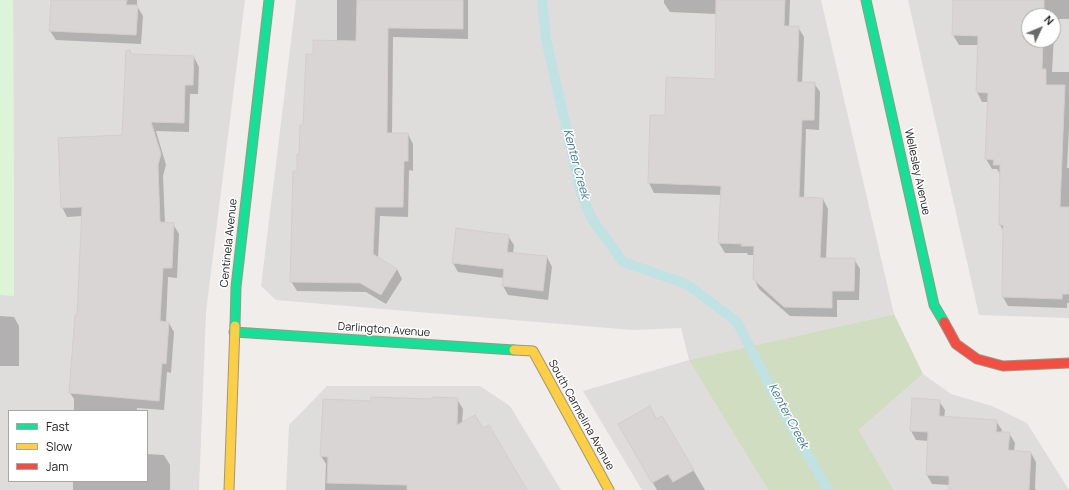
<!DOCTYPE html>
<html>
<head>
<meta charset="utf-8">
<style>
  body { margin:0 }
  #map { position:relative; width:1069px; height:490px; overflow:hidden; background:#f0edeb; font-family:Manrope,sans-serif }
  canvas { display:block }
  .legend { position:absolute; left:8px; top:410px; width:140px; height:72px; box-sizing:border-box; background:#fff; border:1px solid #a7a7a7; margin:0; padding:5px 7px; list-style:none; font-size:12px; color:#222 }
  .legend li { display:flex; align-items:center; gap:8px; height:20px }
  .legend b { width:20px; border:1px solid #a7a7a7 }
  .north { position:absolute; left:1021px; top:8px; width:40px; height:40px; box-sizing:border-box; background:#fff; border:1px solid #a7a7a7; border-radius:50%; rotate:46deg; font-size:11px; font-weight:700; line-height:16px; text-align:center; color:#222 }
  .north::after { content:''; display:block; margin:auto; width:14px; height:18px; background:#6a6968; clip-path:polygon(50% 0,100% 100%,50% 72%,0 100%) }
</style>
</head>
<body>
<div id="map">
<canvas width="1069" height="490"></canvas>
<ul class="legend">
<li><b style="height:5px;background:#16e098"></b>Fast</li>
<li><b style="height:5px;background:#ffcf43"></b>Slow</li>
<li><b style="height:5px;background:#f24e42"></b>Jam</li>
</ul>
<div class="north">N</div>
</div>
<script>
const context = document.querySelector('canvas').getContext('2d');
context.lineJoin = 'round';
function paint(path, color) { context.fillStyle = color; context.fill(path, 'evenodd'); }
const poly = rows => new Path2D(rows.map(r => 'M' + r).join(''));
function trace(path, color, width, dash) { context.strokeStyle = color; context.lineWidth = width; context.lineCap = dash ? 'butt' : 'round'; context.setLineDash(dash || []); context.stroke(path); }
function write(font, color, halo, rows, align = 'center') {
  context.font = font + ' Manrope,sans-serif'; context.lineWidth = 3; context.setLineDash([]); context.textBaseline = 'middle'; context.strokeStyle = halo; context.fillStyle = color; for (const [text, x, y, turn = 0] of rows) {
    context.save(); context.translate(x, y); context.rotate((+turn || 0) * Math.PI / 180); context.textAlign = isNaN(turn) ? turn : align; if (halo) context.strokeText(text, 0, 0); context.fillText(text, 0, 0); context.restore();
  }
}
const residential = poly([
  [13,0,245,0,206,312,199,490,0,490,0,295,14,295],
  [9,411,147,411,147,481,9,481],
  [296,0,821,0,894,314,690,360,768,490,642,490,583,391,689,360,681,328,632,330,276,300,261,286],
  [908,0,1069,0,1069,318,979,315],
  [1029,16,1053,16,1053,40,1029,40],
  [923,374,951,394,992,406,1027,423,1069,490,894,490,859,430],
  [327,386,480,386,510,406,561,490,286,490,289,425]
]);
const forest = poly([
  [894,314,923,374,859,430,894,490,768,490,689,360]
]);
const park = poly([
  [0,0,13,0,14,296,0,295]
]);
const shadow = poly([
  [52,0,137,0,137,6,143,16,141,44,56,40,50,31],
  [337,0,468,0,468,39,393,37,392,134,408,134,413,144,413,171,409,170,408,217,380,216,378,258,397,269,402,279,386,304,366,292,297,291,291,281,298,172,314,55,337,42],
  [664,0,790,0,789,27,798,27,804,37,802,83,814,83,820,92,819,130,806,129,804,198,823,199,828,209,826,259,854,259,860,269,859,300,837,300,837,317,790,316,759,289,754,279,755,255,748,255,747,253,725,253,719,243,722,195,654,193,649,183,651,116,666,116,716,80,717,14,670,12,664,3],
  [954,0,1069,0,1069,19,1055,19,1052,72,1069,72,1069,127,1067,168,1069,168,1069,303,1067,303,1067,308,1008,306,1003,297,1004,232,1000,225,1000,174,997,169,992,169,986,159,988,102,982,102,977,92,978,45,959,45,953,35],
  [1029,16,1053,16,1053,40,1029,40],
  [131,55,194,57,199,67,198,94,190,94,189,132,156,131,166,165,163,176,165,224,173,224,179,234,177,278,168,277,166,323,169,323,174,332,171,373,167,372,164,410,137,408,137,411,74,411,74,399,70,393,78,316,82,216,67,217,62,207,123,136],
  [508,236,514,245,513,253,547,257,552,267,548,300,508,295,503,286,504,278,458,272,453,263],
  [0,316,14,317,19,326,19,366,0,366],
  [457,399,463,409,462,423,483,430,526,490,325,490,326,464,321,456,324,400,372,402],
  [939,401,945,410,944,418,996,421,1002,430,1001,433,1009,433,1015,443,1014,451,1031,453,1036,462,1035,489,1037,490,950,490,950,485,932,484,927,475,929,441,916,440,911,431],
  [650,408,657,420,662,417,705,490,657,490,620,425],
  [147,454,164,455,170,465,170,490,73,490,73,481,147,481]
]);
const stream = poly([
  [542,0,546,39,581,193,592,219,623,262,687,284,737,322,784,414,828,490]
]);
const building = poly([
  [51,0,127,0,126,5,138,5,136,35,49,31,51,0],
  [357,0,463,0,463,29,388,28,387,133,408,133,408,161,404,161,403,207,375,207,373,254,397,269,381,295,360,283,290,282,293,171,297,171,297,154,299,154,300,125,303,125,306,54,313,54,313,40,356,41,357,0],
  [716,0,785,0,784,26,799,26,797,82,815,82,814,120,802,120,799,197,823,198,820,258,855,258,854,291,832,291,832,308,784,307,753,279,754,246,741,246,742,244,718,243,721,186,648,183,650,115,665,115,666,77,715,79,716,0],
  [953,0,1044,0,1044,16,1029,16,1029,40,1043,40,1042,69,1046,69,1046,85,1065,85,1060,207,1069,207,1069,294,1062,294,1062,299,1002,297,1003,225,999,225,1000,165,993,165,994,160,985,159,988,93,976,92,978,36,952,35,953,0],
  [130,50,131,54,194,56,193,85,185,85,184,123,151,122,161,154,158,165,160,222,174,223,172,268,163,268,160,321,169,322,166,364,162,363,159,401,69,393,75,315,77,315,82,207,61,208,58,138,122,135,126,51,130,50],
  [456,228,509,235,507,252,547,256,543,291,502,286,504,269,452,263,456,228],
  [371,397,432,399,432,397,458,398,457,425,475,415,483,428,489,425,527,490,407,490,407,485,327,483,328,457,320,456,323,399,371,401,371,397],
  [912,398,940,400,939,416,997,420,996,432,1010,432,1008,450,1031,452,1029,490,949,490,949,476,926,475,928,432,910,431,912,398],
  [650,406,656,419,662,416,694,470,673,482,668,474,652,483,618,424,650,406]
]);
const fast = poly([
  [866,0,934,305,944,322],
  [235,326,236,287,269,0],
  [234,332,514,350]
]);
const slow = poly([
  [514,350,533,351,609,490],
  [229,490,235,326]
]);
const jam = poly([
  [944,322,956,344,977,359,1003,366,1069,363]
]);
const streetNames = [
  ["Wellesley Avenue",917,172,78],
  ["Centinela Avenue",229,243,-84],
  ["Darlington Avenue",384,330,4],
  ["South Carmelina Avenue",581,415,61]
];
const waterNames = [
  ["Kenter Creek",576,164,75],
  ["Kenter Creek",788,416,62]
];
paint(residential, '#dfdddc');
paint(forest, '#d1ddc1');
paint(park, '#def4d8');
paint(shadow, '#0003');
trace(stream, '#c0e2e2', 10);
paint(building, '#d8d5d4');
trace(building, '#d3cecc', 1);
trace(fast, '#9b9782', 11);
trace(slow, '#9b9782', 11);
trace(jam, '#9b9782', 11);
trace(fast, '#16e098', 9);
trace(slow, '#ffcf43', 9);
trace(jam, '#f24e42', 9);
write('11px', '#222', '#fff', streetNames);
write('italic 12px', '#427b91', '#fff', waterNames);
</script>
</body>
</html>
